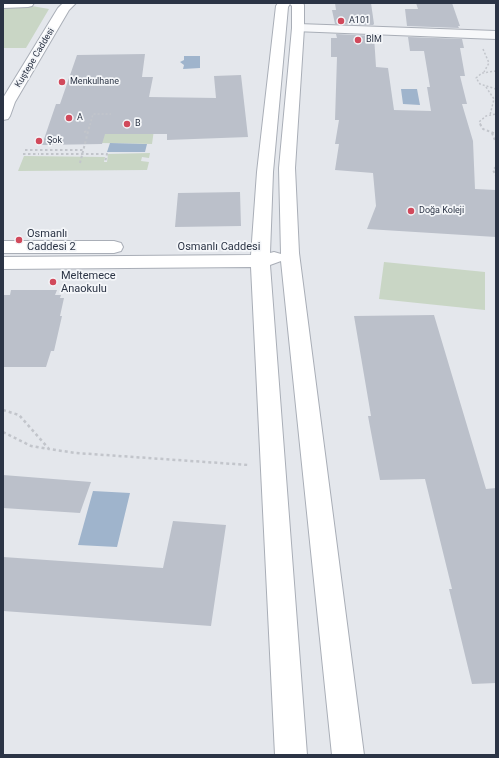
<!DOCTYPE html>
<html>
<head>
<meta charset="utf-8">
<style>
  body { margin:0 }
  #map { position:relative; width:499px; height:758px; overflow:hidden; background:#e4e7ec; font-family:Roboto,sans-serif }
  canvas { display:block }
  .frame { position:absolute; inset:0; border:4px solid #2b3445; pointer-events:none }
</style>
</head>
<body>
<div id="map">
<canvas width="499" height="758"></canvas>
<div class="frame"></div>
</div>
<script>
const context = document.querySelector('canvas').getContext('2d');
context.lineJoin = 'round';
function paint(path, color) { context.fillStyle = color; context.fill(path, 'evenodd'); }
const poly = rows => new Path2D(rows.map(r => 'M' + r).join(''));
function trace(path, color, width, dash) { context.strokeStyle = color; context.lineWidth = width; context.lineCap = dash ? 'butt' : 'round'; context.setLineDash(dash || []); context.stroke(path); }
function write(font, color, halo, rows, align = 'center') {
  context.font = font + ' Roboto,sans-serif'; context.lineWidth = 3.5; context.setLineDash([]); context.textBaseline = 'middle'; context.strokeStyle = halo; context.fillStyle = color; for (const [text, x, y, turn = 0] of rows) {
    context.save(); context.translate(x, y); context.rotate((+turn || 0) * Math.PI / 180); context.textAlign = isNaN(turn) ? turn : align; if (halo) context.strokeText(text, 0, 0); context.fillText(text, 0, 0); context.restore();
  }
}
const green = poly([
  [32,6,49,9,26,48,3,48,3,8],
  [158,101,152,144,102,143,84,132],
  [150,153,149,158,142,157,141,161,149,162,147,170,18,171,24,156,105,157,104,162,107,162,108,154],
  [384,262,485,272,485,310,379,299]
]);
const water = poly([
  [184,56,200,56,200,68,183,69,184,65,180,62,184,60],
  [401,89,417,89,420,105,403,104],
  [110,143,143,144,147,144,145,152,107,152],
  [93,491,130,493,117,547,78,545]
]);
const building = poly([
  [335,3,371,3,374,24,373,25,335,24,332,10,336,10],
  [416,3,452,3,460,26,458,26,459,28,407,26,405,9,418,9],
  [336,34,374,36,376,67,388,68,394,110,431,111,427,87,430,87,424,51,410,51,408,37,462,39,464,48,460,48,465,76,460,76,467,104,462,104,473,141,475,189,496,190,496,237,367,229,376,206,373,173,335,170,339,144,335,144,339,120,335,120,337,57,331,57,331,38,337,38],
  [145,54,142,77,153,77,149,97,216,98,214,76,241,75,248,137,167,140,167,134,105,134,102,144,42,145,56,104,60,104,77,55],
  [240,192,241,226,175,227,178,193],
  [11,290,57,290,55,295,61,295,60,298,64,298,60,316,62,316,54,351,51,351,46,367,3,367,3,295,10,295],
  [434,315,486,489,496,488,496,683,472,684,449,589,452,589,425,479,380,480,368,416,371,416,354,316],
  [3,475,91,482,80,513,3,508],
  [173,521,226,525,211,626,3,611,3,557,163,568]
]);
const pathFar2 = poly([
  [483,49,489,63,484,72],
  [496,71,482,73,476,78,480,84,496,89],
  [486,87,494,99,490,115],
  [90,125,93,114,111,114],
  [481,125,479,122,486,116,496,114]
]);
const pathFar1 = poly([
  [480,124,483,129,496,134],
  [84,132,88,131],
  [492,133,496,143],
  [25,150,83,150],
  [23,154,39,154],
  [41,154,107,154,105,162],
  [80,163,90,124],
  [496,167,493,170,496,176]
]);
const path = poly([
  [3,410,19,415,49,449,76,453,249,465],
  [3,432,31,446,49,449]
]);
const street = poly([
  [298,24,496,31,496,39,294,31,292,28,294,25,298,24]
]);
const secondary = poly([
  [3,3,34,3,32,6,28,7,3,8,3,3],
  [63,3,76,3,69,10,15,102,10,116,8,119,3,120,3,98,58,8,63,3],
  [278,3,303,3,304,5,304,28,295,168,299,253,364,755,332,755,281,261,270,265,307,755,275,755,251,267,3,269,3,257,251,255,257,172,276,6,278,3],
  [290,4,292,6,292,28,279,168,281,254,274,252,270,253,273,172,288,7,290,4],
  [3,241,114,241,121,243,123,247,121,251,114,253,3,253,3,241]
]);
const markers = [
  [341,21,4,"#d1495b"],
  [358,40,4,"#d1495b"],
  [62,82,4,"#d1495b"],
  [69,118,4,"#d1495b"],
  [127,124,4,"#d1495b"],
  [39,141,4,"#d1495b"],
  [411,211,4,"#d1495b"],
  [19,240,4,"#d1495b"],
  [53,282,4,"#d1495b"]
];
const farPoinames = [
  ["A101",349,21],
  ["BİM",366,40],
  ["Menkulhane",70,82],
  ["A",77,118],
  ["B",135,124],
  ["Şok",47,141],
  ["Doğa Koleji",419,211]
];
const farStreetnames = [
  ["Kuştepe Caddesi",35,58,-59]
];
const poiNames = [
  ["Osmanlı",27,234],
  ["Caddesi 2",27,247],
  ["Meltemece",61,276],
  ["Anaokulu",61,289]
];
const streetNames = [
  ["Osmanlı Caddesi",219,247]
];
paint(green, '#c9d6c5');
paint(water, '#9fb4cc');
paint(building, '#bbc0ca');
trace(street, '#a9aeb7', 2);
trace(secondary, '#a9aeb7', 2);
trace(pathFar2, '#c2c5cb', 1.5, [2, 2]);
trace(pathFar1, '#c2c5cb', 2, [2.5, 2.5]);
trace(path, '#c2c5cb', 2.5, [3, 3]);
paint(street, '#f7f8fa');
paint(secondary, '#fff');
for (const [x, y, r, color] of markers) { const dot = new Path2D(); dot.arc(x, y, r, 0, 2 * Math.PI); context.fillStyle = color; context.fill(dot); trace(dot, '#f4f6f9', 1.5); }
write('9px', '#2b3445', '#f4f6f9', farPoinames, 'left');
write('9px', '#2b3445', '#f4f6f9', farStreetnames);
write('11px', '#2b3445', '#f4f6f9', poiNames, 'left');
write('11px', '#2b3445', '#f4f6f9', streetNames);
</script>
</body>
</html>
